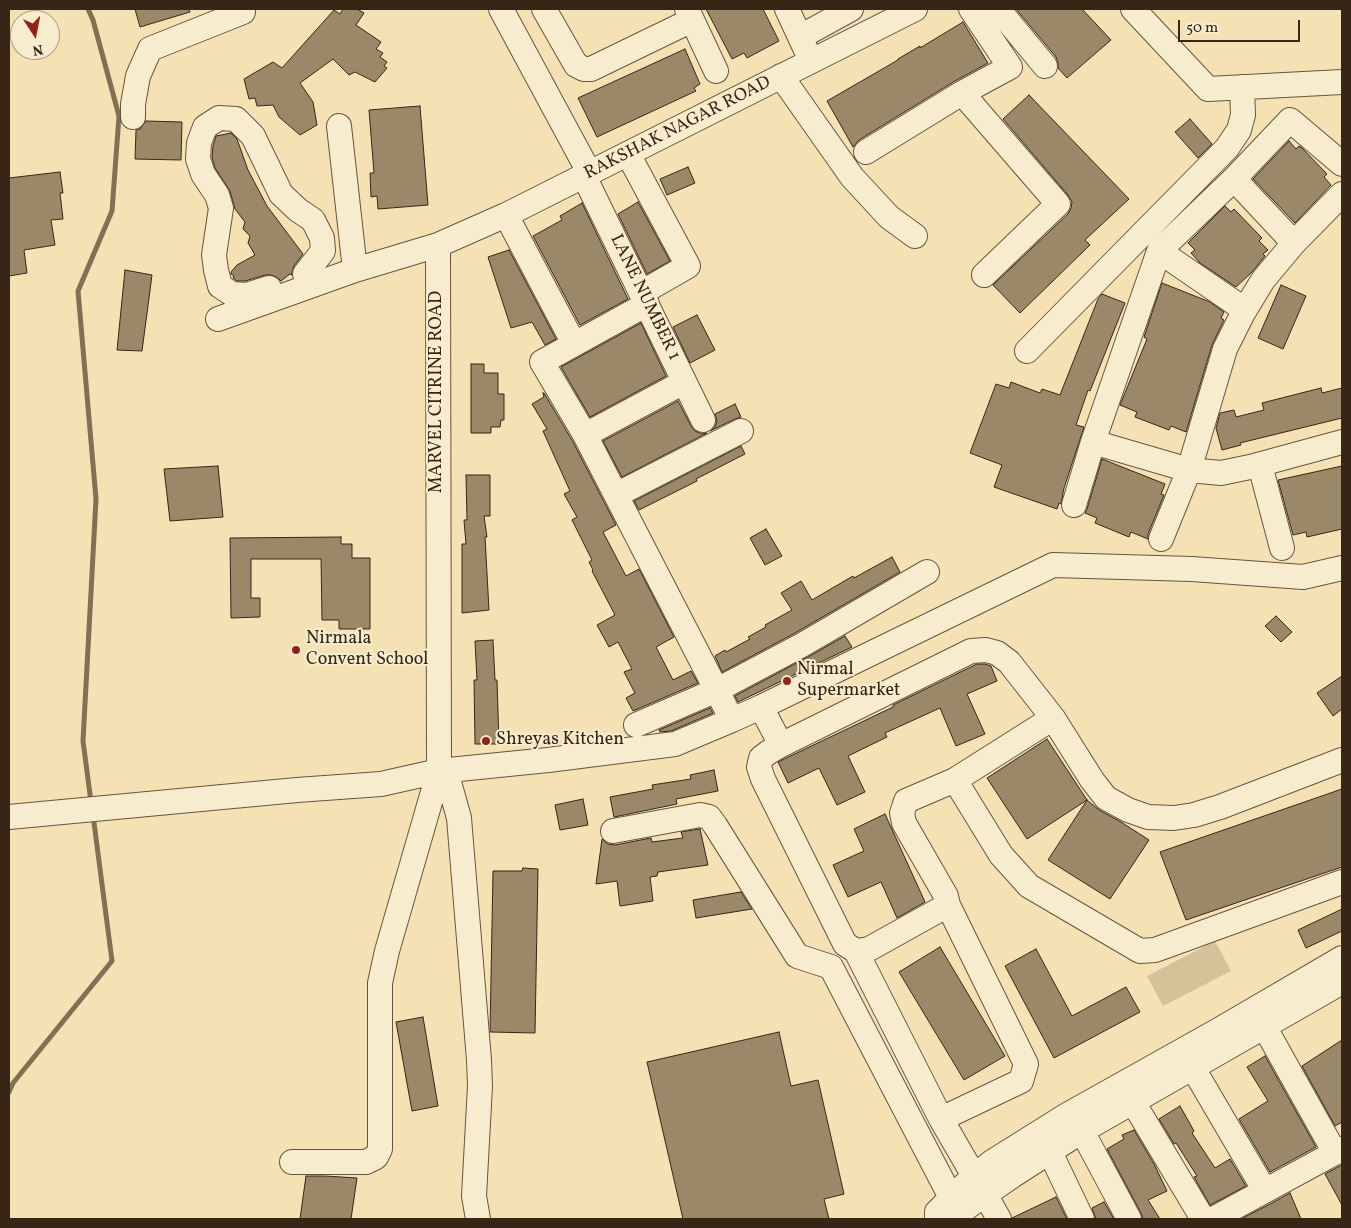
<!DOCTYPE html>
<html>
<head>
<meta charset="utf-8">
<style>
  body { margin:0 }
  #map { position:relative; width:1351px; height:1228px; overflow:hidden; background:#f5e2b4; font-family:Vollkorn,serif }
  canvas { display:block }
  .frame { position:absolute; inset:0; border:10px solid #372616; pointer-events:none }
  .north { position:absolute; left:10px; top:10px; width:50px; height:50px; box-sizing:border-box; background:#f8ecce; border:1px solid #ab9d84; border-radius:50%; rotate:169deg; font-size:14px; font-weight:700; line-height:20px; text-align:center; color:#372616 }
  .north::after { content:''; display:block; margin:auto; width:18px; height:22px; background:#8f2418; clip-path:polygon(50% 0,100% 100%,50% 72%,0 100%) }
  .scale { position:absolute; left:1178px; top:20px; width:122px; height:22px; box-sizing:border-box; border:2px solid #372616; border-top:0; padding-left:6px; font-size:15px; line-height:18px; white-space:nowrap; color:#372616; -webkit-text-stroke:4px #f8ecce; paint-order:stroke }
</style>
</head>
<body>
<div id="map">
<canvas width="1351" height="1228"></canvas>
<div class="frame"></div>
<div class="north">N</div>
<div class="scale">50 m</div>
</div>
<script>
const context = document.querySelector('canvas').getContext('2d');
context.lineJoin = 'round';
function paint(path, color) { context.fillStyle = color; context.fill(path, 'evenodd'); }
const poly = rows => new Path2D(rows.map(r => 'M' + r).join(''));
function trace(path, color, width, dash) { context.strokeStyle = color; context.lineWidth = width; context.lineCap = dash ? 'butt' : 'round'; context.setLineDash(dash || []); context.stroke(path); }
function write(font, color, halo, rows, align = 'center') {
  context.font = font + ' Vollkorn,serif'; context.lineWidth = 4; context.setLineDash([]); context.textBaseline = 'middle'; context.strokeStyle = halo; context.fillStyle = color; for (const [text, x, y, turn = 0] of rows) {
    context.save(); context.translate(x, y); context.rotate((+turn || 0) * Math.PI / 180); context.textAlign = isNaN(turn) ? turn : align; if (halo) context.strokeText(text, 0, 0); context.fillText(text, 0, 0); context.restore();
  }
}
const green = poly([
  [1215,941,1231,971,1163,1006,1147,976]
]);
const stream = poly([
  [88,9,93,20,119,116,112,211,78,291,96,499,83,741,91,802],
  [9,1092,13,1083,112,961,93,815]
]);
const building = poly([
  [135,9,189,9,190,12,140,27,135,9],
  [343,9,357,9,364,13,356,25,381,42,376,49,383,53,380,57,387,62,384,66,387,68,375,82,355,72,349,75,333,59,300,83,313,102,317,125,300,135,279,117,273,105,257,106,255,98,249,99,244,79,273,62,282,68,334,10,340,14,343,9],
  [706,9,763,9,779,41,747,58,744,53,732,59,706,9],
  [1016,9,1082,9,1111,40,1067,78,1058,68,1058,63,1056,57,1016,9],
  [963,22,988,63,955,81,859,140,853,147,827,101,898,60,898,59,920,46,920,48,963,22],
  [685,49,700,84,694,88,696,91,597,137,578,98,685,49],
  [1029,95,1129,199,1085,240,1090,245,1020,313,993,285,1068,214,1071,208,1072,202,1068,195,1003,119,1029,95],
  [420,106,428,205,378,209,377,196,371,197,370,173,374,173,369,110,420,106],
  [1190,119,1212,144,1198,158,1175,132,1190,119],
  [146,121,182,122,181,160,135,159,136,130,140,129,146,121],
  [231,133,237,139,248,170,267,206,303,254,294,266,292,272,292,275,290,274,281,281,278,278,271,275,265,275,245,281,237,281,233,278,234,276,231,274,231,272,237,265,255,255,248,243,250,236,243,229,245,222,235,209,230,191,215,168,212,157,213,146,216,136,231,133],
  [1289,141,1296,149,1299,146,1302,148,1327,174,1324,177,1331,185,1295,223,1253,179,1289,141],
  [688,167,695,183,667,195,660,179,688,167],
  [60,172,63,193,60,193,63,219,51,220,55,245,24,250,27,273,9,276,9,178,60,172],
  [638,202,670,261,647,274,618,214,638,202],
  [582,203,628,299,580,325,533,236,562,220,560,216,582,203],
  [1225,206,1231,212,1234,209,1262,238,1259,241,1268,250,1263,254,1265,256,1252,272,1236,287,1200,263,1191,253,1195,250,1188,243,1225,206],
  [509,250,556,339,545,345,532,322,511,328,488,257,509,250],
  [125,270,152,275,142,351,117,350,125,270],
  [1162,283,1210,302,1224,312,1221,318,1224,320,1212,345,1186,432,1171,426,1169,430,1135,417,1137,412,1120,405,1147,339,1144,337,1162,283],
  [1281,285,1306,296,1283,349,1258,338,1281,285],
  [1102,294,1125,303,1090,391,1088,390,1076,425,1084,427,1064,488,1061,504,1059,503,1057,509,994,487,1002,465,970,453,996,384,1009,388,1011,382,1040,393,1042,389,1060,395,1098,299,1102,294],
  [697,315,715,350,690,363,673,327,697,315],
  [641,323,666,376,590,417,561,367,641,323],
  [471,364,484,364,484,373,498,373,498,394,504,394,504,420,501,420,500,427,491,427,491,433,471,433,471,364],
  [1321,388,1322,393,1342,388,1342,418,1240,443,1241,445,1222,450,1216,428,1220,413,1234,410,1236,417,1264,410,1262,403,1321,388],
  [543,393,544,393,573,442,616,525,603,532,626,576,639,569,674,637,656,647,673,680,691,671,698,683,633,711,626,698,635,693,624,672,632,669,618,642,609,647,597,625,615,615,592,571,593,570,589,562,592,560,572,520,577,517,564,494,570,491,543,431,547,429,532,404,544,397,543,393],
  [678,401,691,426,695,431,702,434,707,433,622,477,603,441,678,401],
  [735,404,741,417,735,419,710,431,715,427,717,421,715,414,735,404],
  [741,446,745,454,696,479,697,481,639,510,634,501,741,446],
  [1102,459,1165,484,1161,494,1164,495,1148,534,1148,539,1131,532,1129,537,1095,523,1097,518,1085,513,1087,509,1102,459],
  [218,466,223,517,170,521,164,469,218,466],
  [1342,466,1342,529,1307,537,1306,532,1293,535,1278,480,1342,466],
  [466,475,490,475,490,516,484,516,487,537,485,537,489,610,462,613,462,544,466,544,464,520,467,520,466,475],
  [766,529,782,556,765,565,750,538,766,529],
  [341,537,341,544,352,544,352,558,370,558,370,629,339,629,339,620,322,620,321,559,251,559,251,598,260,598,260,617,231,618,230,538,341,537],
  [892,557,900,572,795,633,722,672,715,656,725,650,726,652,750,639,748,637,766,627,765,625,792,610,781,593,801,581,812,600,853,576,854,578,892,557],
  [1276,616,1292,632,1281,642,1265,626,1276,616],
  [845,636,852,647,738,702,735,696,808,657,845,636],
  [493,640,495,680,497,680,499,744,475,744,474,680,477,680,475,641,493,640],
  [977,664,985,664,991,666,997,681,967,694,985,734,956,746,940,708,885,733,887,737,848,756,865,792,837,805,819,768,788,783,778,762,893,707,893,705,977,664],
  [1342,676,1342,709,1333,716,1317,693,1342,676],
  [710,708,713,713,671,731,660,732,659,730,710,708],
  [1047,739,1087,800,1027,839,987,778,1047,739],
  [714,770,718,791,676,799,677,804,614,817,610,797,653,789,652,785,691,779,690,775,714,770],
  [1342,789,1342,867,1186,920,1160,852,1342,789],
  [583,799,588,825,560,830,555,805,583,799],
  [1087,800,1099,810,1121,822,1149,840,1110,899,1048,860,1087,800],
  [885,814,925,902,897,918,881,882,848,897,833,865,864,851,854,829,885,814],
  [700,829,708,865,658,872,657,876,650,877,653,901,620,906,617,881,596,884,602,839,608,844,615,845,651,838,652,842,683,838,681,832,700,829],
  [523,868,538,869,535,1033,490,1032,493,871,522,871,523,868],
  [741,892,752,909,696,918,693,900,741,892],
  [1342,909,1342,931,1306,948,1298,930,1342,909],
  [940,947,1005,1056,964,1080,899,972,940,947],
  [1036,949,1072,1016,1126,987,1140,1012,1054,1058,1005,966,1036,949],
  [423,1017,438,1106,412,1111,396,1022,423,1017],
  [779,1032,791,1086,818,1080,844,1194,824,1199,829,1219,683,1219,647,1062,779,1032],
  [1342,1040,1342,1122,1335,1126,1302,1066,1342,1040],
  [1265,1056,1316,1147,1270,1172,1239,1119,1268,1101,1247,1067,1265,1056],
  [1180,1106,1194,1131,1192,1133,1215,1168,1230,1159,1246,1186,1210,1205,1194,1177,1197,1176,1176,1143,1174,1144,1159,1119,1180,1106],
  [1134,1130,1154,1164,1167,1191,1148,1200,1160,1219,1143,1219,1141,1213,1107,1149,1124,1139,1122,1135,1134,1130],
  [1342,1165,1342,1205,1325,1174,1342,1165],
  [306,1176,325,1176,357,1178,351,1219,300,1219,306,1176],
  [1290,1193,1301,1219,1241,1219,1272,1203,1290,1193],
  [1056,1197,1067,1219,1013,1219,1012,1218,1056,1197],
  [1104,1202,1114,1219,1096,1219,1092,1208,1104,1202]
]);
const minor = poly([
  [501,9,590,174],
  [544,9,576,65,584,69,591,69,692,20],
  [687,9,716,71],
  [787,9,806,50],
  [971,9,1010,67,962,93,1058,204,984,275],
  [998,9,1045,66],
  [1133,9,1208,89,1342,82],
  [800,37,851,9],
  [781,76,852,177,889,217,915,236],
  [133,117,133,104,138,76,150,49,243,12,242,9],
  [339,126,355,270],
  [866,152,962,93],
  [628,154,688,266,641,293],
  [584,176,703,420],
  [1234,179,1290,120,1342,164],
  [506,215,574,344],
  [1159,251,1245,310],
  [269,288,247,295,232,294,220,286,216,270,214,255,221,208,217,195,203,174,198,159,199,143,205,127,219,118,236,119,253,136,281,194,298,210,313,220,322,238,323,251,305,274],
  [647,304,542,362,585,435,732,720],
  [218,319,355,270,438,245,506,215,915,9],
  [1027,351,1227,148,1239,130,1243,115,1242,87],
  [585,435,684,382],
  [1093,442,1189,470,1221,473,1250,467,1342,442],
  [1260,465,1282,548],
  [616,495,741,431],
  [1074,505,1093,442,1159,251,1234,179,1294,243],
  [1161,539,1189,470,1225,349,1243,313,1263,280,1294,243,1342,194],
  [761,707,781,745],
  [636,725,717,690,802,645,927,572],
  [438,775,449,782,459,818,479,1060,480,1086,474,1196,478,1219],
  [955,780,1053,718],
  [9,817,297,790,381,784,439,771,548,760,675,744,732,720,761,707,1053,565,1192,569,1303,577,1342,568],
  [613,831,700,815,709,817,715,825,797,956,831,967,959,1213],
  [856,951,869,949,948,905,946,896,904,823,902,813,906,801,955,780,1001,855,1029,886,1140,951,1155,950,1342,882],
  [1264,1026,1335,1153],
  [1193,1068,1265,1191],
  [1133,1102,1203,1219],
  [941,1119,1021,1081,1026,1064,948,905],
  [1082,1131,1129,1219],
  [1050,1152,1082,1219],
  [292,1162,366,1162,376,1157,380,1149,380,983,387,951,439,771,438,245],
  [974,1176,941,1119,856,951,845,944,763,779,759,767,761,758,769,752,781,745,971,651,986,650,997,653,1009,662,1053,718,1092,780,1106,798,1128,810,1148,817,1174,818,1194,815,1220,807,1342,760],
  [985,1194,999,1219],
  [937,1219,937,1212,951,1198,974,1176,992,1162,1067,1115,1217,1031,1342,958],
  [959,1219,959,1213,980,1198,1012,1176,1082,1131,1342,982],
  [1213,1219,1342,1149]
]);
const markers = [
  [296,650,5,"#8f2418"],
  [787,681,5,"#8f2418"],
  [486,741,5,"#8f2418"]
];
const streetNames = [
  ["RAKSHAK NAGAR ROAD",678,129,-27],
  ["LANE NUMBER 1",644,298,64],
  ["MARVEL CITRINE ROAD",438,392,-90]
];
const poiNames = [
  ["Nirmala",306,640],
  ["Convent School",306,661],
  ["Nirmal",797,671],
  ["Supermarket",797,692],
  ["Shreyas Kitchen",496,741]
];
paint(green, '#d5c299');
trace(stream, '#827054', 5);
paint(building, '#9a8868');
trace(building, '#372616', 1);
trace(minor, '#66553e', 26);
trace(minor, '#f8ecce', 24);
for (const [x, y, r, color] of markers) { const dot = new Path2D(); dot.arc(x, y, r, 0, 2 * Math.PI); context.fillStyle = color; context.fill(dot); trace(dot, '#f8ecce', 2); }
write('18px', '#372616', '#f8ecce', streetNames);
write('18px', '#372616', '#f8ecce', poiNames, 'left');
</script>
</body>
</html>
